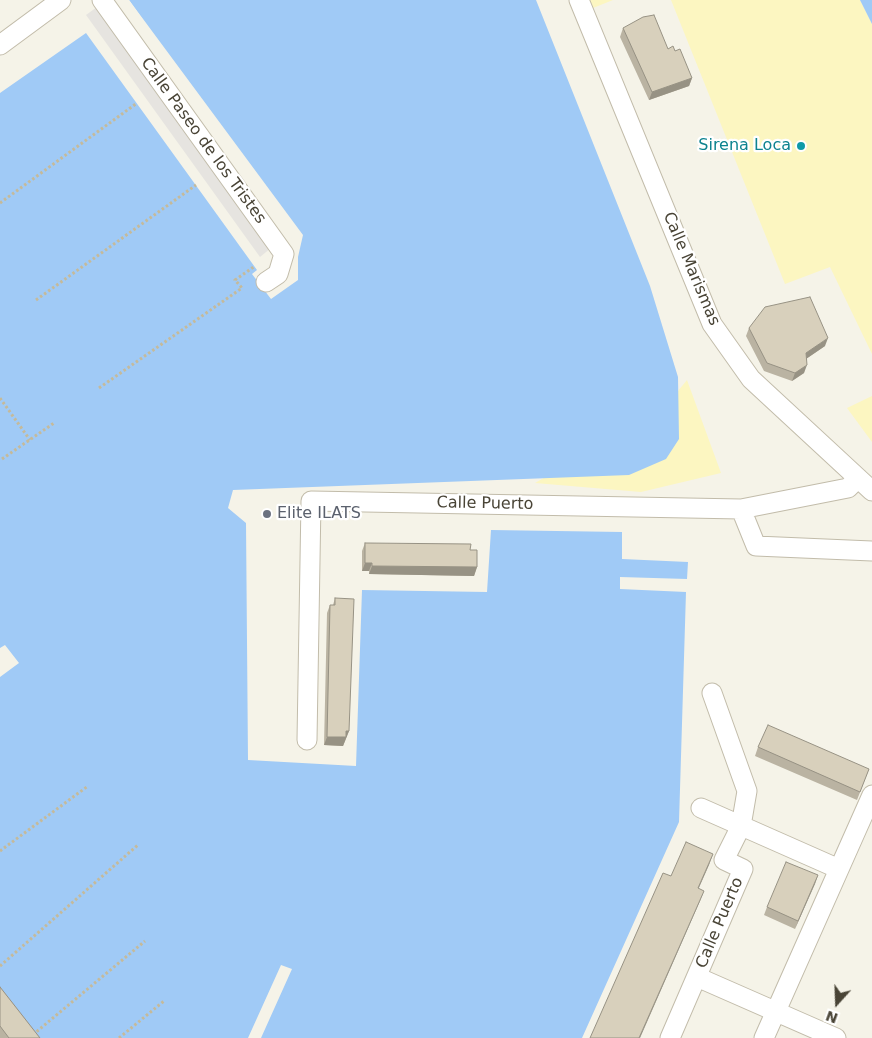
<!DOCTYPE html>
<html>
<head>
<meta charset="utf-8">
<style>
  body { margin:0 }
  #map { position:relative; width:872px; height:1038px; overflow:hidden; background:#f5f3e8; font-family:"DejaVu Sans",sans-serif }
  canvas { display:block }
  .north { position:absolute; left:812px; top:978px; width:50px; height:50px; -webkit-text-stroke:4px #fff; paint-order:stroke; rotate:200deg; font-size:14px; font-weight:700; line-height:20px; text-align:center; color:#494436 }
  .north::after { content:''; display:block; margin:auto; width:18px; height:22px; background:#494436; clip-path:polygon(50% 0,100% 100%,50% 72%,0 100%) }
</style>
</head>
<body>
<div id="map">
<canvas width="872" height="1038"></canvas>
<div class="north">N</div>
</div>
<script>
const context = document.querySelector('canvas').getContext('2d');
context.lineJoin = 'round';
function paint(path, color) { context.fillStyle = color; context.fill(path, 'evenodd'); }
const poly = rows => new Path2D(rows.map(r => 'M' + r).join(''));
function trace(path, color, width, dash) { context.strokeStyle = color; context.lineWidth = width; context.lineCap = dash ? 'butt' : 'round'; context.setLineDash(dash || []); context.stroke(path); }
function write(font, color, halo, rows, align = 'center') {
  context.font = font + ' "DejaVu Sans",sans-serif'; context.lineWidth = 4.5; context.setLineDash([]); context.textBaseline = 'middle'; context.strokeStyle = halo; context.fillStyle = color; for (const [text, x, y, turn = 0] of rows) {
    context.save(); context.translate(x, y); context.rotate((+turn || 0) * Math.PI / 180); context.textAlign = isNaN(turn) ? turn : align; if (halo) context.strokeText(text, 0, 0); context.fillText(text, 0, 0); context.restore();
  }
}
const sand = poly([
  [590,0,613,0,593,8],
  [671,0,860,0,872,24,872,354,830,267,785,284],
  [687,380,721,473,641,492,535,483,663,409],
  [872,396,872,442,847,408]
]);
const parking = poly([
  [97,7,271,248,260,257,86,15]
]);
const water = poly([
  [129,0,536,0,650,286,678,377,679,439,666,459,629,475,233,490,228,508,246,523,248,760,356,766,362,590,487,592,491,530,622,532,622,559,688,562,687,579,620,577,620,589,686,592,679,822,582,1038,28,1038,0,1002,0,677,19,663,5,645,0,648,0,93,86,33,257,270,252,274,271,299,298,280,298,242],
  [860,0,872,0,872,24]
]);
const pier = poly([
  [126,0,129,0,303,235,298,257,295,254,295,243],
  [281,965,292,969,261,1038,248,1038]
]);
const path = poly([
  [0,203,137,103],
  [36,300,196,185],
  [99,388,242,288,235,280,255,266],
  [0,398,30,440],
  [2,459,54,423],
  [0,851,88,786],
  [0,966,139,844],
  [29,1038,145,941],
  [119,1038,164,1001]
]);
const street = poly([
  [102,0,284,254,278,274,266,282],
  [579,0,712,324,751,379,872,491],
  [0,45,61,0],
  [741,509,848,488,858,478],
  [307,740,311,501,741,509,756,546,872,551],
  [701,808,839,869],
  [697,977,836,1038],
  [670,1038,743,869,724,860,741,826,747,791,712,693],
  [764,1038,872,795]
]);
const wall = poly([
  [623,28,668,49,675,51,692,78,689,86,649,100,620,37],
  [749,328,825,346,806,359,804,373,792,381,764,371,746,336],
  [365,543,470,550,477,567,474,576,369,574,369,571,362,571,362,551],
  [335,598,349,731,343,746,324,745,327,613,330,605,333,605],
  [758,747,869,769,857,800,755,756],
  [818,875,795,929,764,915,767,907],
  [0,987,40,1038,0,1038]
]);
const shadedWall = poly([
  [692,78,689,86,649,100,652,92],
  [828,338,825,346,803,361,806,353],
  [807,365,804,373,792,381,795,373],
  [365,563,372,563,369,571,362,571],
  [372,566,477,567,474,576,369,574],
  [346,731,349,731,343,746,324,745,327,737],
  [713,854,709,865,694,899,698,888],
  [818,875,815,884,795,929,798,921],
  [704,891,700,901,640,1038,639,1038]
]);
const building = poly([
  [654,15,668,49,673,46,675,51,680,49,692,78,652,92,623,28,643,17,654,15],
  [810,297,828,338,806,353,807,365,795,373,767,363,749,328,765,307,810,297],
  [365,543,471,544,470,550,477,550,477,567,372,566,372,563,365,563,365,543],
  [335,598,354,599,349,731,346,731,346,737,327,737,330,605,335,605,335,598],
  [768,725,869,769,860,792,758,747,768,725],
  [686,842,713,854,698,888,704,891,639,1038,590,1038,663,873,671,876,686,842],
  [786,862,818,875,798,921,767,907,786,862],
  [0,987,40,1038,9,1038,0,1026,0,987]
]);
const markers = [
  [801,146,5,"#0f9aa8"],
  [267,514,5,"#6b7280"]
];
const streetNames = [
  ["Calle Paseo de los Tristes",203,141,54],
  ["Calle Marismas",691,269,67],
  ["Calle Puerto",485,504,1],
  ["Calle Puerto",720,923,-67]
];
const cultureNames = [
  ["Sirena Loca",791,146]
];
const worshipNames = [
  ["Elite ILATS",277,514]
];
paint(sand, '#fcf6c1');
paint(parking, '#e6e4e0');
paint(water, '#a0caf6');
paint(pier, '#f5f3e8');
trace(street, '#c2bcaa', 21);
trace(path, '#c5ba9a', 3, [2.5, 2.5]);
trace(street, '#fff', 19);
paint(wall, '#bab3a2');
paint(shadedWall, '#979284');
paint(building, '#d8d0bc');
trace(building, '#979284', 1);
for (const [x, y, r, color] of markers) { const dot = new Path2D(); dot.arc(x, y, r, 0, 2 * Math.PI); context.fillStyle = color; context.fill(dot); trace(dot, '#fff', 2); }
write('16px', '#494436', '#fff', streetNames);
write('16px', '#0d838f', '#fff', cultureNames, 'right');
write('16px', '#5b616d', '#fff', worshipNames, 'left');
</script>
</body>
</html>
